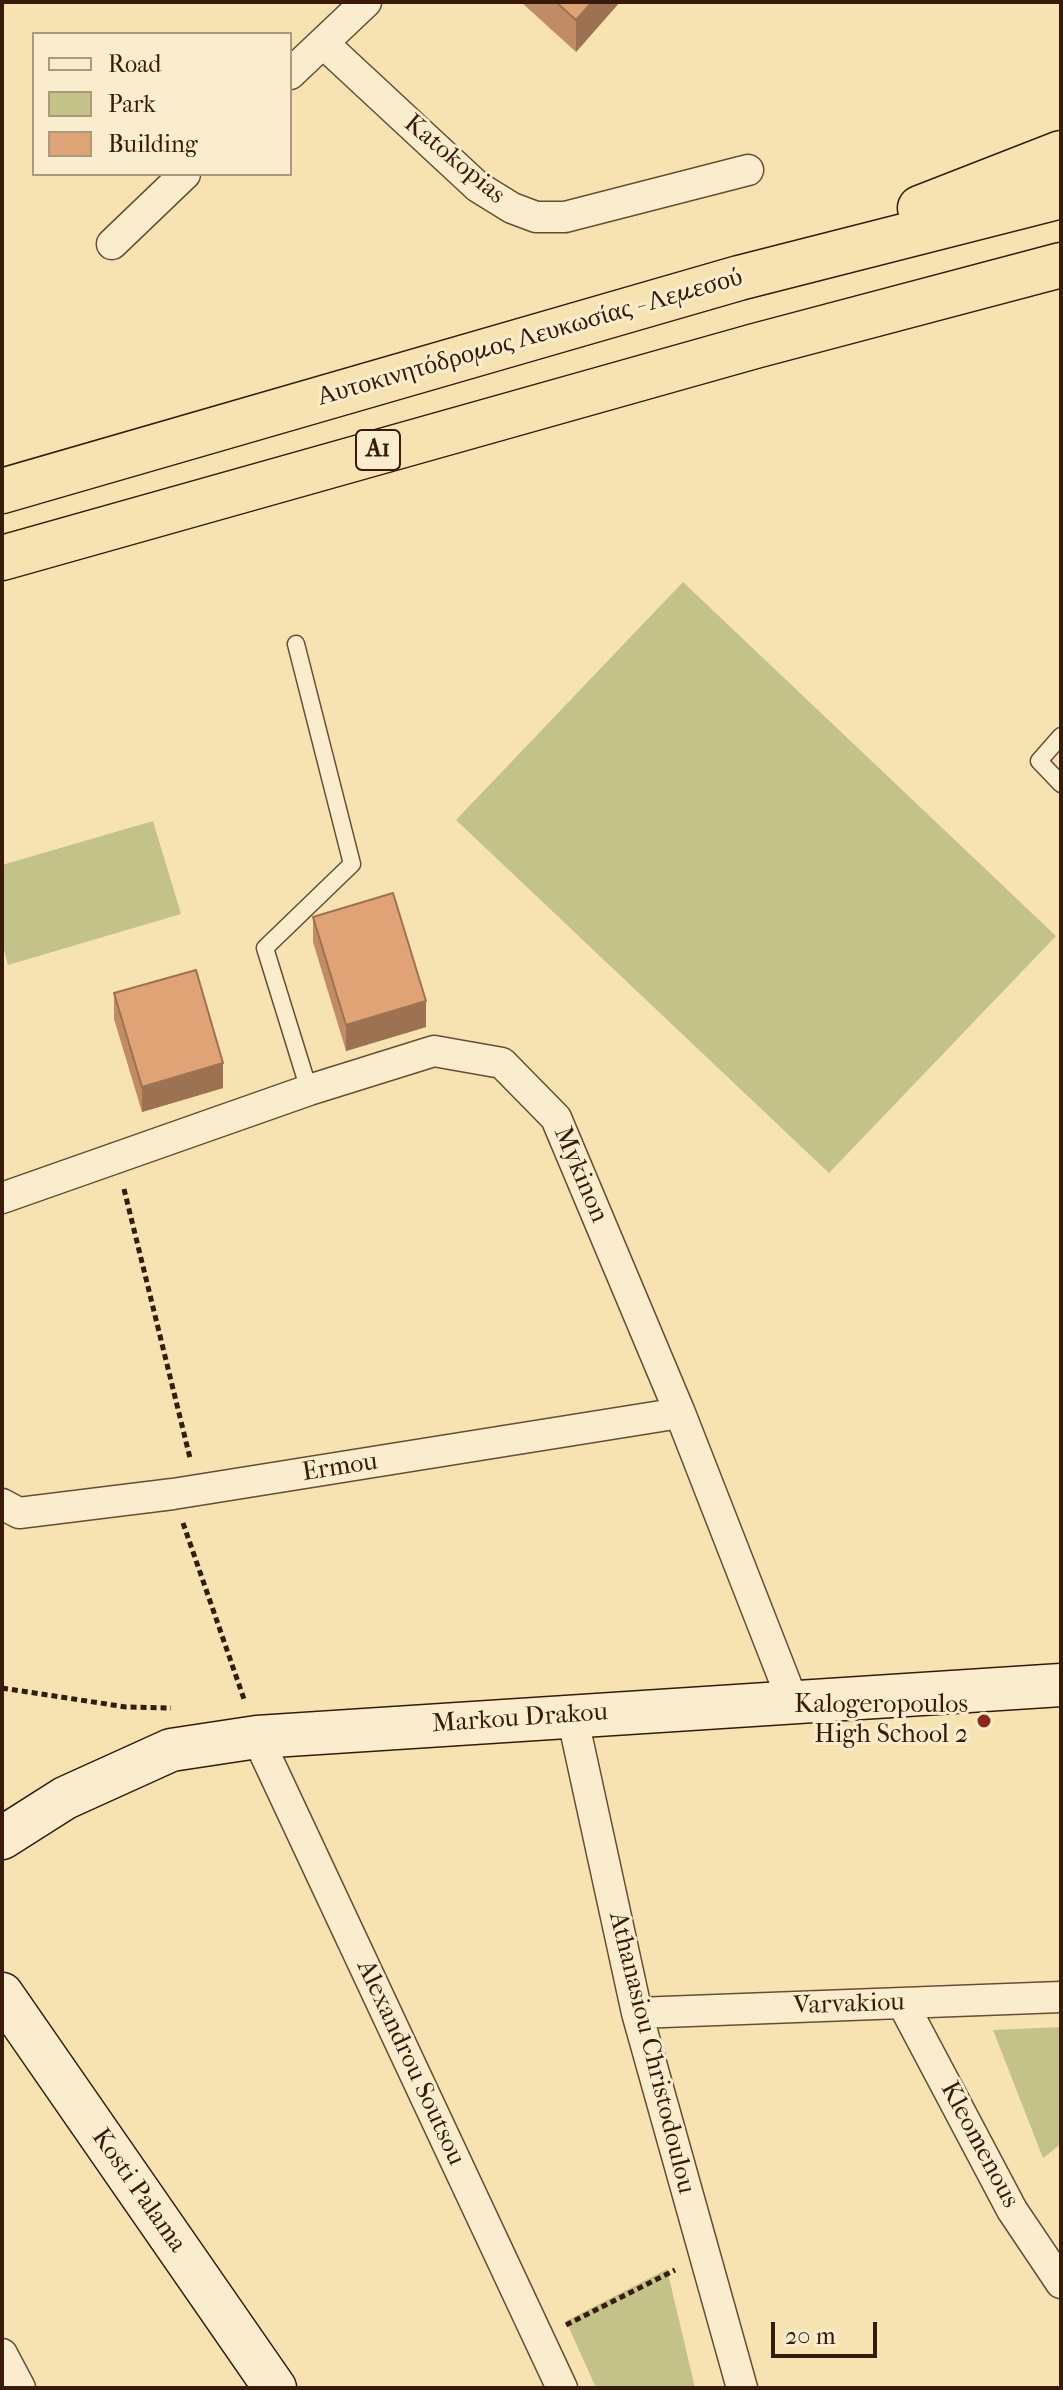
<!DOCTYPE html>
<html>
<head>
<meta charset="utf-8">
<style>
  body { margin:0 }
  #map { position:relative; width:1063px; height:2390px; overflow:hidden; background:#f7e3b2; font-family:"IM FELL French Canon",serif }
  canvas { display:block }
  .frame { position:absolute; inset:0; border:4px solid #39190a; pointer-events:none }
  .legend { position:absolute; left:32px; top:32px; width:260px; height:144px; box-sizing:border-box; background:#faedcd; border:2px solid #ad987f; margin:0; padding:10px 14px; list-style:none; font-size:24px; color:#39190a }
  .legend li { display:flex; align-items:center; gap:16px; height:40px }
  .legend b { width:40px; border:2px solid #ad987f }
  .scale { position:absolute; left:771px; top:2322px; width:106px; height:36px; box-sizing:border-box; border:4px solid #39190a; border-top:0; padding-left:10px; font-size:24px; line-height:28px; white-space:nowrap; color:#39190a; -webkit-text-stroke:6px #faedcd; paint-order:stroke }
</style>
</head>
<body>
<div id="map">
<canvas width="1063" height="2390"></canvas>
<div class="frame"></div>
<ul class="legend">
<li><b style="height:10px;background:#faedcd"></b>Road</li>
<li><b style="height:22px;background:#c3c288"></b>Park</li>
<li><b style="height:22px;background:#e0a376"></b>Building</li>
</ul>
<div class="scale">20 m</div>
</div>
<script>
const context = document.querySelector('canvas').getContext('2d');
context.lineJoin = 'round';
function paint(path, color) { context.fillStyle = color; context.fill(path, 'evenodd'); }
const poly = rows => new Path2D(rows.map(r => 'M' + r).join(''));
function trace(path, color, width, dash) { context.strokeStyle = color; context.lineWidth = width; context.lineCap = dash ? 'butt' : 'round'; context.setLineDash(dash || []); context.stroke(path); }
function write(font, color, halo, rows, align = 'center') {
  context.font = font + ' "IM FELL French Canon",serif'; context.lineWidth = 6; context.setLineDash([]); context.textBaseline = 'middle'; context.strokeStyle = halo; context.fillStyle = color; for (const [text, x, y, turn = 0] of rows) {
    context.save(); context.translate(x, y); context.rotate((+turn || 0) * Math.PI / 180); context.textAlign = isNaN(turn) ? turn : align; if (halo) context.strokeText(text, 0, 0); context.fillText(text, 0, 0); context.restore();
  }
}
const green = poly([
  [683,582,1056,936,829,1173,456,820],
  [153,821,181,914,8,965,2,943,2,865],
  [1061,2027,1061,2144,1043,2158,993,2030],
  [667,2269,695,2388,596,2388,566,2321]
]);
const path = poly([
  [124,1189,190,1458],
  [183,1523,245,1702],
  [2,1688,126,1707,171,1708],
  [566,2325,675,2270]
]);
const lane = poly([
  [296,644,352,864,265,948,309,1090],
  [1061,736,1039,761,1061,784]
]);
const street = poly([
  [323,43,478,187,512,208,536,217,565,217,748,170],
  [290,74,366,2],
  [112,244,185,174],
  [2,1198,309,1090,434,1051,502,1063,556,1118,680,1413,793,1702],
  [2,1504,19,1513,173,1494,680,1413],
  [572,1715,637,2013,742,2388],
  [257,1737,562,2388],
  [903,2004,1012,2210,1061,2283],
  [637,2013,1061,1997],
  [2,2354,20,2388]
]);
const secondary = poly([
  [2,1838,65,1798,171,1750,257,1737,1061,1685],
  [2,1994,275,2388]
]);
const highway = poly([
  [920,208,1061,153],
  [2,491,739,278,1061,196],
  [2,558,755,346,1061,265]
]);
const wall = poly([
  [521,2,620,2,576,52],
  [313,917,426,1027,346,1051,313,942],
  [114,993,223,1088,142,1112,114,1019]
]);
const shadedWall = poly([
  [592,2,620,2,576,52,576,20],
  [426,1001,426,1027,346,1051,346,1025],
  [223,1063,223,1088,142,1112,142,1087]
]);
const building = poly([
  [556,2,592,2,576,20,556,2],
  [393,893,426,1001,346,1025,313,917,393,893],
  [196,970,223,1063,142,1087,114,993,196,970]
]);
const markers = [
  [984,1721,8,"#8f2418"]
];
const shields = [
  [378,450,44]
];
const shieldNames = [
  ["A1",378,450]
];
const streetNames = [
  ["Katokopias",454,160,40],
  ["Αυτοκινητόδρομος Λευκωσίας - Λεμεσού",530,338,-16],
  ["Mykinon",580,1175,67],
  ["Ermou",340,1468,-9],
  ["Markou Drakou",520,1719,-4],
  ["Varvakiou",849,2005,-2],
  ["Athanasiou Christodoulou",651,2053,76],
  ["Alexandrou Soutsou",410,2063,65],
  ["Kleomenous",979,2145,62],
  ["Kosti Palama",138,2191,55]
];
const poiNames = [
  ["Kalogeropoulos",968,1706],
  ["High School 2",968,1736]
];
paint(green, '#c3c288');
trace(lane, '#684c34', 19);
trace(street, '#684c34', 33);
trace(secondary, '#39190a', 45);
trace(highway, '#39190a', 47);
trace(path, '#39190a', 5, [6, 4]);
trace(lane, '#faedcd', 16);
trace(street, '#faedcd', 30);
trace(secondary, '#faedcd', 42);
trace(highway, '#f7e3b2', 44);
paint(wall, '#c18c65');
paint(shadedWall, '#9d7253');
paint(building, '#e0a376');
trace(building, '#9d7253', 2);
for (const [x, y, r, color] of markers) { const dot = new Path2D(); dot.arc(x, y, r, 0, 2 * Math.PI); context.fillStyle = color; context.fill(dot); trace(dot, '#faedcd', 3); }
for (const [x, y, w] of shields) { const box = new Path2D(); box.roundRect(x - w / 2, y - 20, w, 40, 6); context.fillStyle = '#faedcd'; context.fill(box); trace(box, '#39190a', 2); }
write('bold 24px', '#39190a', null, shieldNames);
write('26px', '#39190a', '#faedcd', streetNames);
write('26px', '#39190a', '#faedcd', poiNames, 'right');
</script>
</body>
</html>
